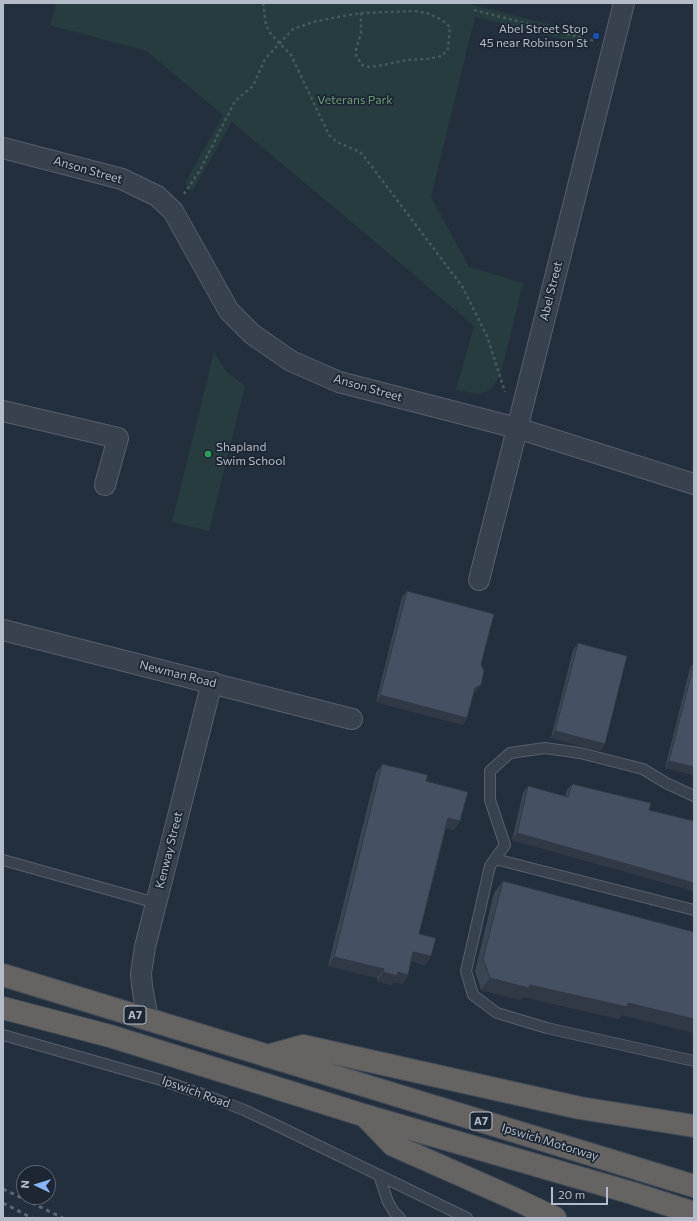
<!DOCTYPE html>
<html>
<head>
<meta charset="utf-8">
<style>
  body { margin:0 }
  #map { position:relative; width:697px; height:1221px; overflow:hidden; background:#242f3e; font-family:Commissioner,sans-serif }
  canvas { display:block }
  .frame { position:absolute; inset:0; border:4px solid #b4bcc9; pointer-events:none }
  .north { position:absolute; left:16px; top:1165px; width:40px; height:40px; box-sizing:border-box; background:#1d2633; border:1px solid #59626f; border-radius:50%; rotate:274deg; font-size:11px; font-weight:700; line-height:16px; text-align:center; color:#b4bcc9 }
  .north::after { content:''; display:block; margin:auto; width:14px; height:18px; background:#8ab4f8; clip-path:polygon(50% 0,100% 100%,50% 72%,0 100%) }
  .scale { position:absolute; left:551px; top:1187px; width:57px; height:18px; box-sizing:border-box; border:2px solid #b4bcc9; border-top:0; padding-left:5px; font-size:12px; line-height:14px; white-space:nowrap; color:#b4bcc9; -webkit-text-stroke:3px #1d2633; paint-order:stroke }
</style>
</head>
<body>
<div id="map">
<canvas width="697" height="1221"></canvas>
<div class="frame"></div>
<div class="north">N</div>
<div class="scale">20 m</div>
</div>
<script>
const context = document.querySelector('canvas').getContext('2d');
context.lineJoin = 'round';
function paint(path, color) { context.fillStyle = color; context.fill(path, 'evenodd'); }
const poly = rows => new Path2D(rows.map(r => 'M' + r).join(''));
function trace(path, color, width, dash) { context.strokeStyle = color; context.lineWidth = width; context.lineCap = dash ? 'butt' : 'round'; context.setLineDash(dash || []); context.stroke(path); }
function write(font, color, halo, rows, align = 'center') {
  context.font = font + ' Commissioner,sans-serif'; context.lineWidth = 3.5; context.setLineDash([]); context.textBaseline = 'middle'; context.strokeStyle = halo; context.fillStyle = color; for (const [text, x, y, turn = 0] of rows) {
    context.save(); context.translate(x, y); context.rotate((+turn || 0) * Math.PI / 180); context.textAlign = isNaN(turn) ? turn : align; if (halo) context.strokeText(text, 0, 0); context.fillText(text, 0, 0); context.restore();
  }
}
const green = poly([
  [56,3,466,3,584,33,582,44,475,17,431,197,469,267,523,283,501,374,490,390,478,394,456,390,474,326,373,240,232,122,192,192,185,183,223,115,146,51,50,25],
  [214,352,227,372,245,386,209,531,172,522]
]);
const path = poly([
  [263,3,266,25,271,34,291,55,329,135,337,142,360,152,366,159,462,286,487,336,505,392],
  [474,10,595,41],
  [184,194,200,170,235,101,253,86,265,59,293,29,313,22,343,16,361,13,415,11,427,13,442,20,450,27,448,49,442,56,428,59,407,60,378,66,370,67,362,65,356,55,356,50,361,33,361,13]
]);
const service = poly([
  [694,796,666,783,643,769,580,753,545,748,510,753,490,771,490,800,505,845,490,866,466,971,473,995,497,1013,547,1028,694,1061],
  [495,859,694,910],
  [3,860,156,903],
  [3,1035,161,1080,208,1096,244,1110,280,1127,467,1218],
  [379,1175,388,1202,394,1212,400,1218]
]);
const minor = poly([
  [3,148,122,179,157,196,173,211,229,311,252,334,291,361,339,382,517,428,694,484],
  [3,411,118,438,105,485],
  [479,580,624,3],
  [3,630,352,719],
  [148,1019,142,986,141,973,145,947,212,682]
]);
const trunk = poly([
  [3,975,694,1186],
  [3,1008,110,1036,363,1115,632,1193,694,1213],
  [267,1056,303,1046,580,1108,694,1126],
  [366,1117,393,1145,515,1199,555,1218]
]);
const rail = poly([
  [3,1189,63,1218],
  [3,1203,32,1218]
]);
const wall = poly([
  [407,591,481,664,476,692,474,693,463,725,376,702,402,597],
  [578,643,605,744,600,751,551,738,573,650],
  [694,662,694,775,665,768,690,668],
  [382,764,454,830,446,828,419,934,431,956,425,965,411,961,408,975,402,984,394,982,391,985,377,981,377,978,328,966,376,773],
  [572,784,649,810,694,821,694,891,512,840,523,793,528,786,565,796,567,790],
  [503,881,694,932,694,1033,622,1015,619,1019,523,997,520,1000,481,990,475,971,494,893]
]);
const shadedWall = poly([
  [481,685,476,692,470,695,475,688],
  [380,695,467,718,463,725,376,702],
  [555,731,605,744,600,751,551,738],
  [669,761,694,767,694,775,665,768],
  [448,818,460,821,454,830,442,827],
  [517,833,694,883,694,891,512,840],
  [413,952,431,956,425,965,407,960],
  [334,957,384,969,377,978,328,966],
  [383,972,398,972,408,975,402,984,394,982,391,985,377,981],
  [490,978,530,985,628,1003,694,1019,694,1033,622,1015,619,1019,523,997,520,1000,481,990]
]);
const building = poly([
  [407,591,494,614,481,664,484,671,481,685,475,688,467,718,380,695,407,591],
  [578,643,627,656,605,744,555,731,578,643],
  [694,663,694,767,669,761,694,663],
  [382,764,428,775,426,781,468,792,460,821,448,818,419,934,436,938,431,956,413,952,408,975,398,972,397,976,383,972,384,969,334,957,382,764],
  [572,784,651,803,649,810,694,821,694,883,517,833,528,786,568,797,572,784],
  [503,881,694,932,694,1019,628,1003,627,1007,530,985,529,988,490,978,483,959,503,881]
]);
const markers = [
  [596,36,4,"#1a4fb4"],
  [208,454,4,"#2e9e5b"]
];
const shields = [
  [135,1015,22],
  [481,1121,22]
];
const shieldNames = [
  ["A7",135,1015],
  ["A7",481,1121]
];
const poiNames = [
  ["Abel Street Stop",588,29],
  ["45 near Robinson St",588,43],
  ["Shapland",216,447,"left"],
  ["Swim School",216,461,"left"]
];
const parkNames = [
  ["Veterans Park",355,100]
];
const streetNames = [
  ["Anson Street",88,170,16],
  ["Abel Street",551,291,-76],
  ["Anson Street",368,388,16],
  ["Newman Road",178,674,14],
  ["Kenway Street",169,850,-76],
  ["Ipswich Road",196,1092,20],
  ["Ipswich Motorway",550,1142,17]
];
paint(green, '#263c3f');
trace(service, '#565f6c', 12);
trace(minor, '#565f6c', 22);
trace(trunk, '#434c59', 24);
trace(path, '#44595c', 2.5, [3, 3]);
trace(service, '#38414e', 10);
trace(minor, '#38414e', 20);
trace(trunk, '#656462', 22);
trace(rail, '#5a6575', 3, [4, 4]);
paint(wall, '#3b4654');
paint(shadedWall, '#303945');
paint(building, '#455162');
trace(building, '#303945', 1);
for (const [x, y, r, color] of markers) { const dot = new Path2D(); dot.arc(x, y, r, 0, 2 * Math.PI); context.fillStyle = color; context.fill(dot); trace(dot, '#1d2633', 1.5); }
for (const [x, y, w] of shields) { const box = new Path2D(); box.roundRect(x - w / 2, y - 9, w, 18, 3); context.fillStyle = '#1d2633'; context.fill(box); trace(box, '#b4bcc9', 1); }
write('bold 11px', '#b4bcc9', null, shieldNames);
write('12px', '#b4bcc9', '#1d2633', poiNames, 'right');
write('12px', '#6b9a76', '#1d2633', parkNames);
write('12px', '#b4bcc9', '#1d2633', streetNames);
</script>
</body>
</html>
